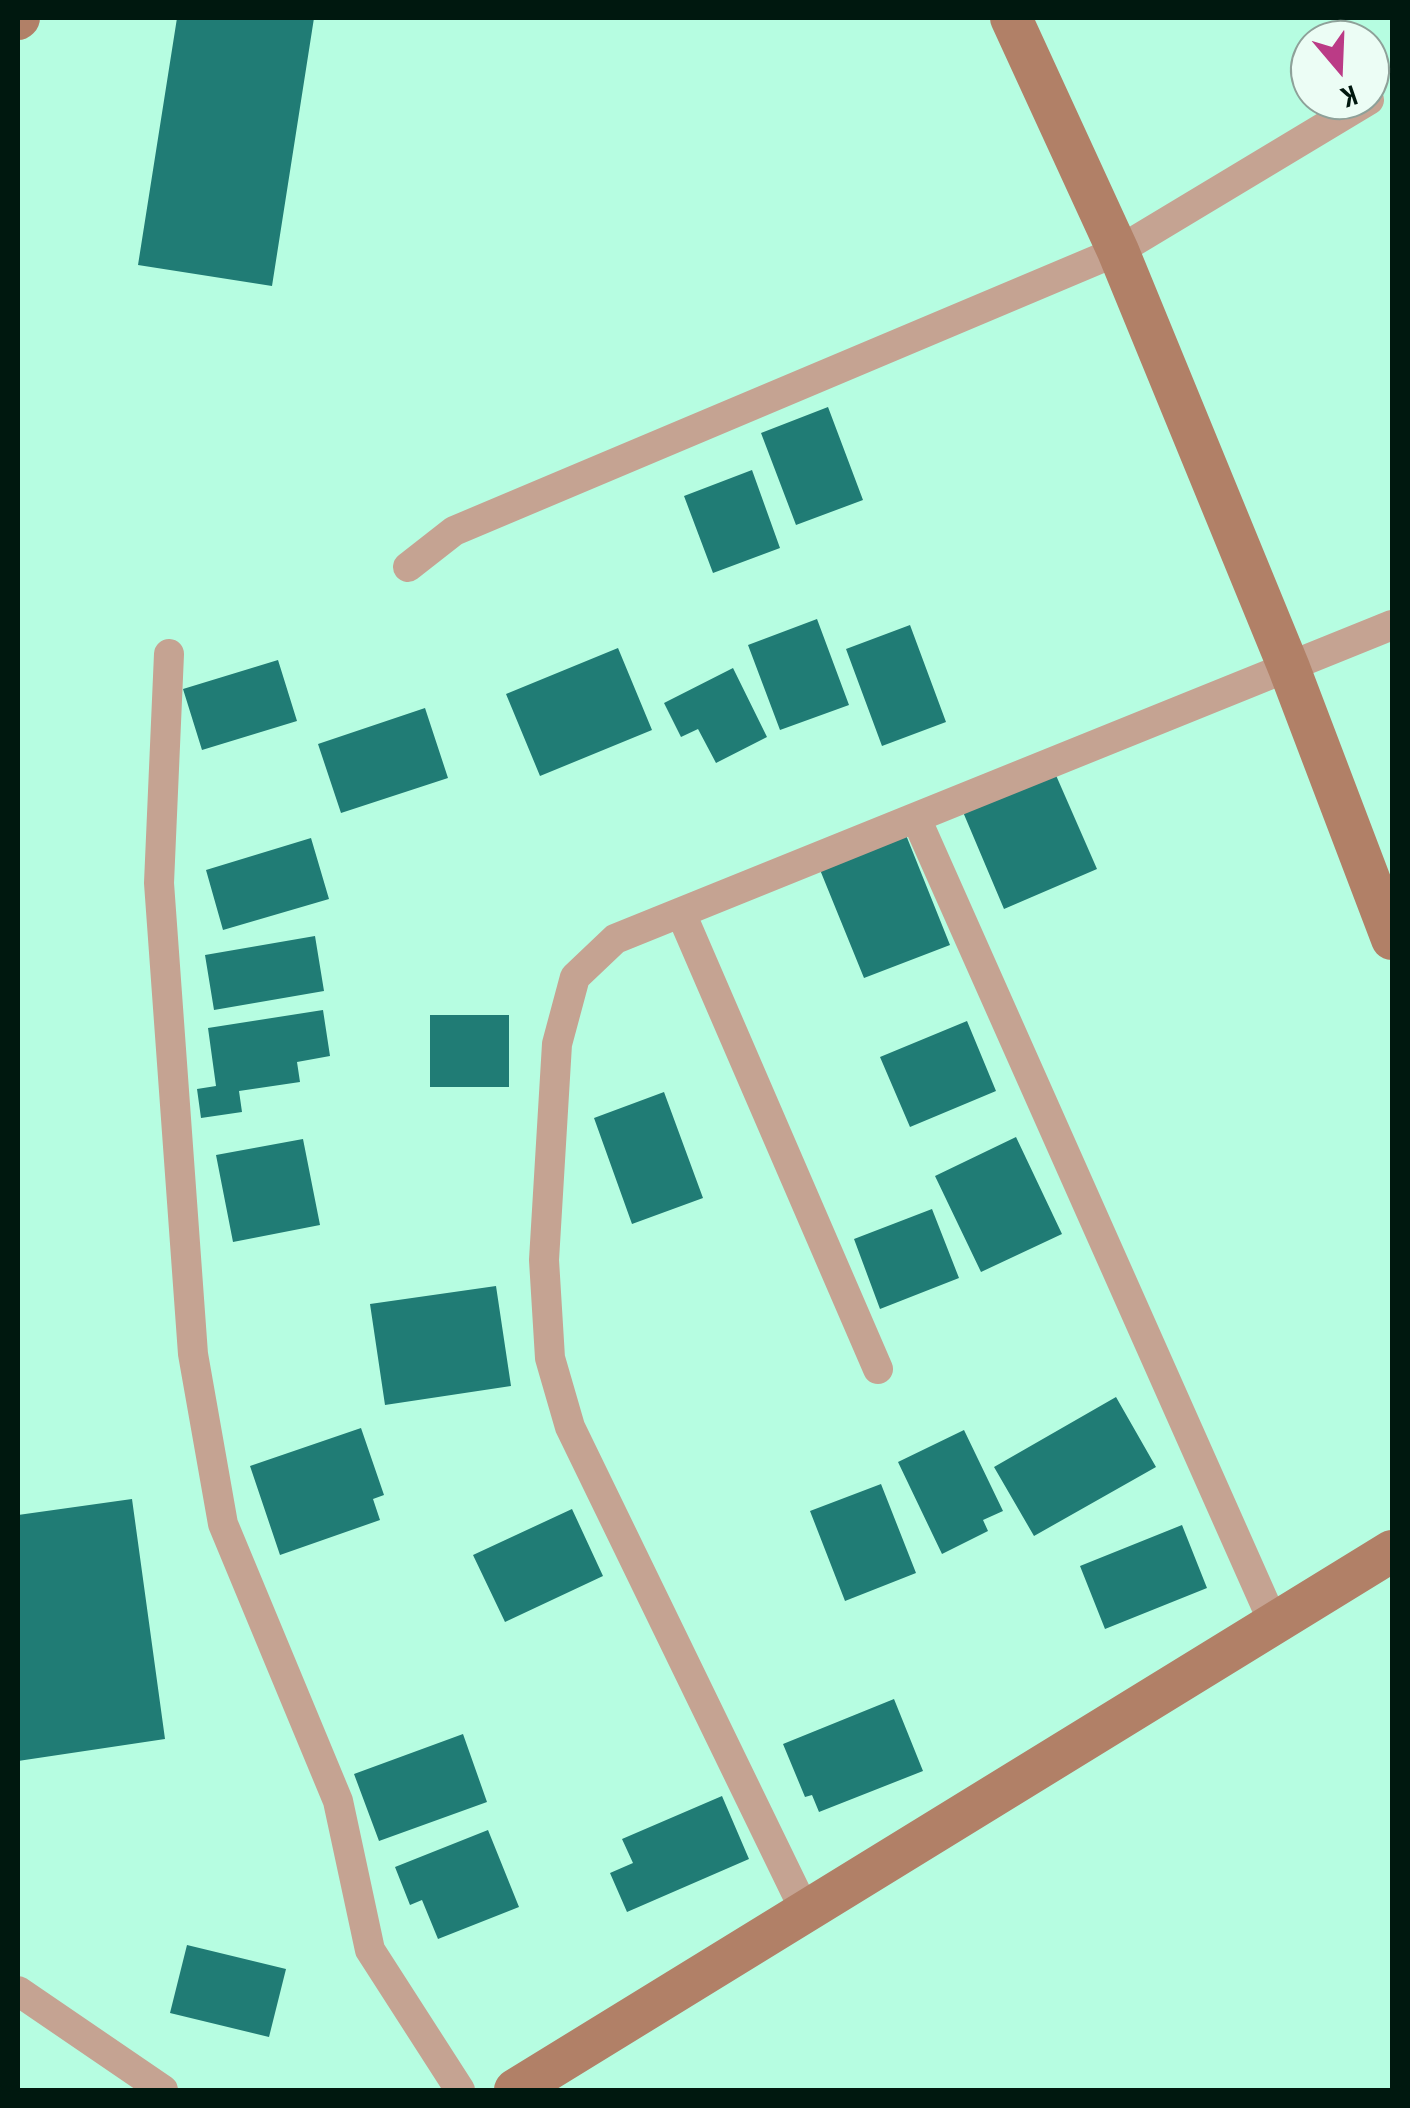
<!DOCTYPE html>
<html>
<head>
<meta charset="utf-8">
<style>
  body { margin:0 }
  #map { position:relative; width:1410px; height:2108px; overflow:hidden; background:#b6fde1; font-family:"PT Sans Narrow",sans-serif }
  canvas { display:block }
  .frame { position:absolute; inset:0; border:20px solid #00180f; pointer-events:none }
  .north { position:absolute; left:1290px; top:20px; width:100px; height:100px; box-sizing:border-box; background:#ecfdf5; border:2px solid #8ea199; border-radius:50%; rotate:161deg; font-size:28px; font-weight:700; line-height:40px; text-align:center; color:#00180f }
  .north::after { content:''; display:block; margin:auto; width:35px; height:45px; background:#bb3b86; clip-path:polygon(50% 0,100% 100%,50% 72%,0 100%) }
</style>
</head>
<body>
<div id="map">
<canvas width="1410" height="2108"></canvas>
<div class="frame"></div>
<div class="north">K</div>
</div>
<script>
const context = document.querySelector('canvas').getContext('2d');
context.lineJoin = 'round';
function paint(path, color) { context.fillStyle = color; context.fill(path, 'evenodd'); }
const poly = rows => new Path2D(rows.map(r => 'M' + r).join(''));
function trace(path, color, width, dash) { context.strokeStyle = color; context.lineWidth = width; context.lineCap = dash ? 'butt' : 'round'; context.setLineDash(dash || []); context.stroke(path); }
const building = poly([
  [177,18,314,18,272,286,138,265],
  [828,407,863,500,796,525,761,433],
  [752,470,780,548,713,573,684,496],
  [817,619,849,705,780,730,748,645],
  [910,625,946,722,882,746,846,649],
  [618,648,652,730,540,776,506,694],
  [278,660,297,721,202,750,183,689],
  [733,668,767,737,716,763,698,729,681,737,664,703],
  [425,708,448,778,341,813,318,744],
  [1055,773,1097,869,1004,909,963,812],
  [902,825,950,945,864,978,816,860],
  [311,838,329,899,223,930,206,870],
  [315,936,324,991,214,1010,205,955],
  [323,1010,330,1056,297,1062,300,1082,239,1091,242,1112,201,1118,197,1089,216,1086,208,1028],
  [430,1015,509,1015,509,1087,430,1087],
  [967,1021,996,1091,910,1127,880,1057],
  [664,1092,703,1198,632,1224,594,1118],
  [1016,1137,1062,1234,981,1272,935,1176],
  [303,1139,320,1225,233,1242,216,1155],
  [932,1209,959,1278,880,1309,854,1239],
  [496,1286,511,1386,385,1405,370,1304],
  [1116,1397,1156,1467,1034,1536,994,1467],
  [361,1428,384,1495,373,1499,380,1520,280,1555,250,1466],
  [964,1430,1003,1511,983,1520,988,1531,942,1554,898,1462],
  [881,1484,916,1573,845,1601,810,1511],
  [132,1499,165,1739,18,1761,18,1515],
  [572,1509,603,1576,505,1622,473,1555],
  [1182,1525,1207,1588,1105,1629,1080,1566],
  [894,1699,923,1771,819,1812,812,1795,805,1797,783,1744],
  [463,1734,487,1802,379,1841,354,1774],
  [722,1796,749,1859,627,1912,610,1873,633,1863,622,1839],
  [488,1830,519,1907,438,1939,422,1900,410,1905,395,1867],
  [187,1945,286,1969,269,2037,170,2013]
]);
const street = poly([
  [408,567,454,531,1118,251,1369,100],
  [169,654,159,883,193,1354,223,1524,338,1801,370,1950,460,2090],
  [916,818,1274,1624],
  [681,913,878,1369],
  [806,1913,570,1427,550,1358,544,1260,557,1044,575,977,615,939,1392,625],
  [18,1991,163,2090]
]);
const secondary = poly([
  [1011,18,1118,251,1289,668,1392,939],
  [18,19,19,18],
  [515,2090,1392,1551]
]);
paint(building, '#207c75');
trace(street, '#c5a392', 30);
trace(secondary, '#b18067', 42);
</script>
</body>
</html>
